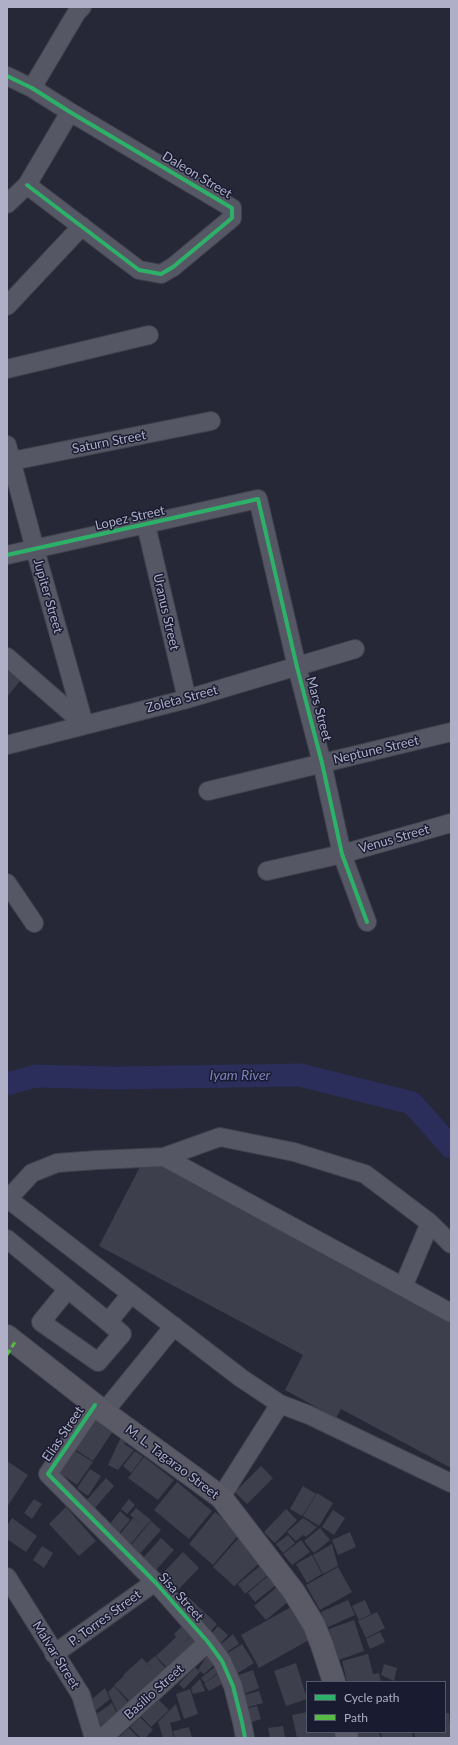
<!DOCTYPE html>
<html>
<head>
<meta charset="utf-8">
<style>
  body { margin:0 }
  #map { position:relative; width:458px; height:1745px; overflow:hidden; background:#262837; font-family:Lato,sans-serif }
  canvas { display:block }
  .frame { position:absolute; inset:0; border:8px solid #afb0c8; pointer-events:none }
  .legend { position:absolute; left:306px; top:1681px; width:140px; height:52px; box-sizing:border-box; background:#191b31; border:1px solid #55576d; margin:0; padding:5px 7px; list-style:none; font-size:12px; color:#afb0c8 }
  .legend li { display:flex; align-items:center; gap:8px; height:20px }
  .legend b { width:20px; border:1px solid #55576d }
</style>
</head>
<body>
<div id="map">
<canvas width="458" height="1745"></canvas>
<div class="frame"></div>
<ul class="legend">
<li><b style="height:5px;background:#2db169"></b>Cycle path</li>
<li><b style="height:5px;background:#58b947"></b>Path</li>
</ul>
</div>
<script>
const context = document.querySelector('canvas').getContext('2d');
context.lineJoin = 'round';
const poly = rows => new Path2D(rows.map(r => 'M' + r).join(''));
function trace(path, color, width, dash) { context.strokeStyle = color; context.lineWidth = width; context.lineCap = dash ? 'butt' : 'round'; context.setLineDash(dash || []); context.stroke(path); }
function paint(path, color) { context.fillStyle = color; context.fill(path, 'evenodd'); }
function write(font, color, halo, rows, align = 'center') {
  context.font = font + ' Lato,sans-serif'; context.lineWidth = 3; context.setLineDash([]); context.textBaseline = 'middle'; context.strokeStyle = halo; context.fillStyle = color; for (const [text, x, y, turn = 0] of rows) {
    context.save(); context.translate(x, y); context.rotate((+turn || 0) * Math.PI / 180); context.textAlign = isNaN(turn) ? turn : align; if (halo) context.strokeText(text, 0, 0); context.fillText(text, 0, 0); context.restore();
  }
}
const river = poly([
  [7,1084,36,1076,114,1078,300,1075,412,1103,451,1147]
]);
const building = poly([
  [7,670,20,681,7,697],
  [145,1157,451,1320,451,1468,341,1409,336,1418,285,1390,303,1355,99,1246],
  [96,1415,115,1428,93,1461,73,1448],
  [121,1437,127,1440,124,1444,134,1450,118,1470,108,1465],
  [72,1449,93,1462,77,1485,57,1471],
  [135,1451,143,1457,131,1473,123,1466],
  [144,1457,174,1480,158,1500,128,1478],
  [7,1461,28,1475,7,1507],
  [261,1466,273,1478,247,1504,235,1492],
  [90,1469,101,1476,88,1496,77,1488],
  [106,1478,114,1486,93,1510,84,1503],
  [177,1482,212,1511,189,1539,154,1510],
  [303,1486,316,1494,302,1516,290,1509],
  [317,1493,333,1503,319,1526,303,1516],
  [34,1499,42,1504,32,1519,24,1513],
  [129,1499,135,1505,127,1514,121,1509],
  [66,1507,96,1541,79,1556,49,1524],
  [136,1508,151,1520,129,1546,118,1537,133,1518,142,1525,130,1515],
  [286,1509,297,1520,275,1543,264,1532],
  [333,1510,345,1518,334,1535,322,1527],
  [120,1511,130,1520,116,1537,106,1529],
  [215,1512,240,1533,213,1565,189,1544],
  [12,1518,37,1536,26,1552,7,1539,7,1526],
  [303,1518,317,1527,306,1537,303,1535,296,1541,287,1532],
  [151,1521,161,1530,137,1557,128,1549],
  [320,1528,330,1540,314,1553,304,1541],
  [350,1532,356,1547,338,1555,332,1540],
  [242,1534,263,1560,234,1586,213,1567],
  [288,1535,295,1543,283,1553,276,1544],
  [161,1538,174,1550,155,1571,142,1559],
  [301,1540,310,1552,292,1565,283,1554],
  [332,1544,338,1566,323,1574,313,1555],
  [42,1546,53,1553,44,1568,33,1560],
  [183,1552,199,1568,177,1591,161,1575],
  [312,1555,322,1574,307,1583,296,1564],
  [260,1566,268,1575,245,1594,238,1584],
  [338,1567,352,1592,320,1610,306,1585],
  [268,1576,276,1585,255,1602,248,1593],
  [277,1587,289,1601,266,1620,254,1606],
  [185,1594,217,1624,209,1633,177,1603],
  [348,1600,355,1615,328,1627,321,1612],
  [365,1600,371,1614,359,1620,352,1606],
  [291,1607,309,1640,259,1668,241,1635],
  [377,1612,385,1628,366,1638,358,1621],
  [354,1620,364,1651,339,1660,329,1629],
  [183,1625,192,1635,182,1644,193,1635,202,1645,171,1672,156,1656,176,1637,174,1634],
  [218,1626,228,1635,221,1643,211,1634],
  [380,1632,385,1642,370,1649,366,1639],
  [233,1634,239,1644,225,1653,219,1646],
  [242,1644,254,1663,238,1673,226,1654],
  [208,1654,216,1663,204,1674,198,1670],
  [368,1654,373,1674,379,1673,381,1682,347,1682,342,1661],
  [155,1656,169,1672,162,1679,147,1663],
  [142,1658,161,1678,142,1695,123,1675],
  [296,1663,307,1699,286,1706,274,1671],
  [384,1664,397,1668,394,1681,381,1675],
  [217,1665,221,1670,205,1683,201,1678],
  [195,1667,200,1672,184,1689,179,1684],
  [253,1670,259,1688,242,1695,236,1676],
  [219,1673,222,1684,209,1691,204,1684],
  [124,1676,140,1693,130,1702,114,1685],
  [200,1679,205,1691,193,1694,191,1688],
  [114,1686,132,1707,120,1718,108,1692],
  [105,1688,110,1699,94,1712,87,1703],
  [190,1689,198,1714,184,1719,176,1694],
  [259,1691,263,1703,245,1708,241,1696],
  [158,1699,169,1710,151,1727,141,1716],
  [112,1703,119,1719,105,1731,95,1715],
  [176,1704,181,1720,170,1723,174,1738,163,1738,158,1722],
  [257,1706,261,1719,249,1723,245,1709],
  [307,1712,307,1732,337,1732,338,1738,297,1738,292,1715],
  [445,1713,449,1713,451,1738,415,1738,414,1732,445,1732],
  [140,1717,153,1730,145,1738,141,1738,130,1727],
  [283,1726,285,1738,270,1738,268,1728],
  [189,1727,192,1738,175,1738,173,1731],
  [129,1728,139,1738,118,1738],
  [357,1732,379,1732,381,1738,358,1738],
  [381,1732,412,1732,413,1738,382,1738]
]);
const minor = poly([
  [7,76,32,88,70,112,232,208,232,218,173,267,161,274,139,270,27,185],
  [32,88,77,12,82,7],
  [7,204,27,185,70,112],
  [7,306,82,226],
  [7,369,149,335],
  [7,445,35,549,84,724],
  [7,462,211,421],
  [146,525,187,699],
  [7,555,258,499,297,667,322,763,342,854,367,922],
  [7,657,84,724],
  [7,745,187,699,355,649],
  [208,791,451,732],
  [267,871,342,854,451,823],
  [7,883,34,923],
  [164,1157,220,1137,294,1152,365,1174,430,1223,451,1244],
  [7,1239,108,1322,131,1294],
  [403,1287,430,1223],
  [68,1289,41,1322,98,1362,122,1334,108,1322],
  [451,1313,164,1157,97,1160,57,1163,32,1173,8,1199,241,1378,280,1404,309,1415,451,1483],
  [95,1405,48,1474,155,1582,208,1642,222,1661,233,1686,242,1722,245,1738],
  [104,1412,174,1326],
  [221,1497,280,1404],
  [7,1577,81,1695,94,1738],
  [54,1654,155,1582],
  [97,1738,107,1734,208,1642]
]);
const major = poly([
  [7,1336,104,1412,221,1497,294,1592,314,1625,322,1645,334,1682],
  [346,1732,347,1738]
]);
const quiet = poly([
  [7,1355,15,1342]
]);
const cycleway = poly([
  [7,76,32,88,70,112,232,208,232,218,173,267,161,274,139,270,27,185],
  [7,555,258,499,297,667,322,763,342,854,367,922],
  [95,1405,48,1474,155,1582,208,1642,222,1661,233,1686,242,1722,245,1738]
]);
const streetNames = [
  ["Daleon Street",197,175,31],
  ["Saturn Street",109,442,-11],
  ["Lopez Street",130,518,-13],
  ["Jupiter Street",48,596,74],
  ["Uranus Street",166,612,77],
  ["Zoleta Street",182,699,-15],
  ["Mars Street",319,709,75],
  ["Neptune Street",376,750,-13],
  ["Venus Street",394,839,-16],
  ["Elias Street",63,1434,-56],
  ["M. L. Tagarao Street",172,1462,37],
  ["Sisa Street",181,1597,48],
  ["P. Torres Street",105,1618,-36],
  ["Malvar Street",56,1655,58],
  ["Basilio Street",154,1692,-42]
];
const waterNames = [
  ["Iyam River",240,1075]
];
trace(river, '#2b2d5a', 23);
paint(building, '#3e3f4c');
trace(minor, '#41424d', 20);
trace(major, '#434553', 24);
trace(minor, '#565764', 18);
trace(major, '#595a66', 22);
trace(quiet, '#58b947', 3, [6, 3]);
trace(cycleway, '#2db169', 4);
write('13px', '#afb0c8', '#191b31', streetNames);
write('italic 14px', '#7c80b8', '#191b31', waterNames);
</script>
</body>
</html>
